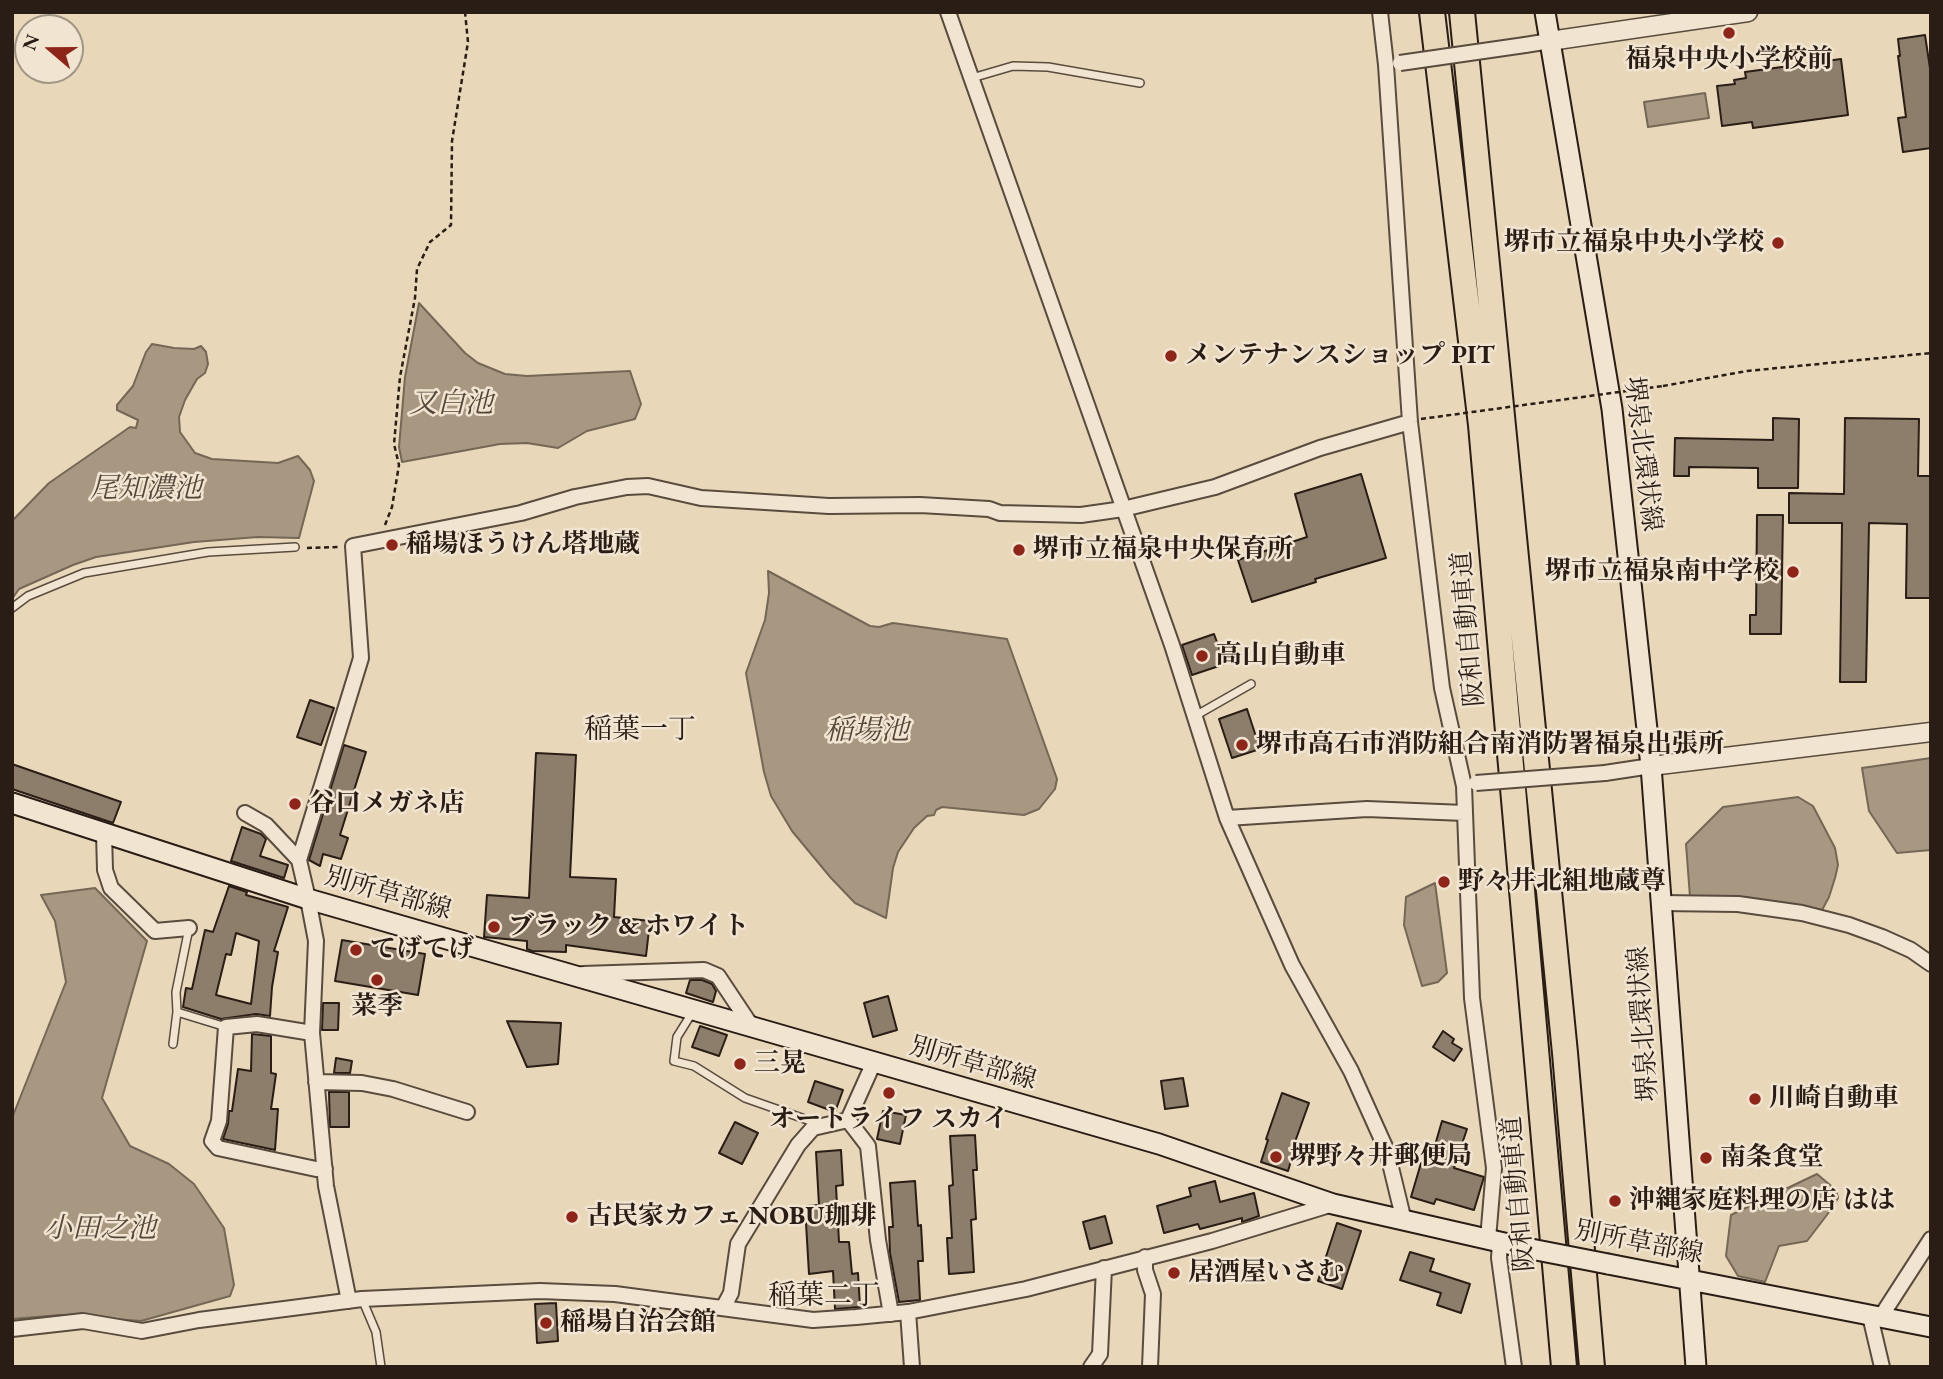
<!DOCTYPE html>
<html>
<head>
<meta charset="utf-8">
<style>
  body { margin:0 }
  #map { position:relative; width:1943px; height:1379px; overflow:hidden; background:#e9d7ba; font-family:"EB Garamond",serif }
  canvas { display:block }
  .frame { position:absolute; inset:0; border:14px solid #291d15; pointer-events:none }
  .north { position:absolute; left:14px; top:14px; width:70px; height:70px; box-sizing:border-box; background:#f1e5d2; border:2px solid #a19586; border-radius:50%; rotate:290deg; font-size:19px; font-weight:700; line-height:28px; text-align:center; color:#291d15 }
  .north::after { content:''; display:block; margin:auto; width:24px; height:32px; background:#8f2418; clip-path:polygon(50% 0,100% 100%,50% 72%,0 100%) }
</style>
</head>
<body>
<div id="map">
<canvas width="1943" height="1379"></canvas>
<div class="frame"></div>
<div class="north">N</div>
</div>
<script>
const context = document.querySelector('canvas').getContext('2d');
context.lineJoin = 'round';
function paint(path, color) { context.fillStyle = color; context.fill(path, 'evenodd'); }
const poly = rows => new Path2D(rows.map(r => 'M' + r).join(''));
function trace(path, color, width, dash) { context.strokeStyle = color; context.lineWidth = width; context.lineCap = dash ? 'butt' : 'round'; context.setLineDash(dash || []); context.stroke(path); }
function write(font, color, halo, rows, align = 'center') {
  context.font = font + ' "EB Garamond","Noto Serif JP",serif'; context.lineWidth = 5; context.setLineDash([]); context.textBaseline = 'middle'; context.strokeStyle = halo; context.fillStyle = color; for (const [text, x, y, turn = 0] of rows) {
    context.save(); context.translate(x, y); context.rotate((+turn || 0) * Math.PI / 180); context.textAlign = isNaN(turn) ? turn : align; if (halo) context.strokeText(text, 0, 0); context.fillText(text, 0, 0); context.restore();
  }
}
const water = poly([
  [1705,93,1709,118,1648,127,1644,102,1705,93],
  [419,303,465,353,478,363,505,374,527,376,630,371,641,404,635,419,587,431,558,448,527,443,500,444,402,462,399,447,405,377,419,303],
  [152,344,174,348,194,349,201,346,206,352,208,364,205,373,197,379,185,400,179,417,180,432,195,453,212,459,278,463,298,456,310,470,314,481,299,538,258,537,194,542,96,557,73,565,19,589,12,599,12,521,49,483,130,427,136,428,138,420,117,410,117,405,133,386,146,352,152,344],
  [768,571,870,626,879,627,893,623,1007,639,1057,779,1055,789,1039,809,1024,815,942,807,936,810,934,815,927,816,914,828,898,852,893,868,886,918,855,903,831,878,792,831,771,796,764,772,746,673,765,620,769,593,768,571],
  [1931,758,1931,850,1897,853,1869,811,1862,768,1931,758],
  [1798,797,1813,806,1835,848,1838,865,1835,878,1829,897,1821,912,1746,897,1690,897,1686,844,1723,807,1798,797],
  [1435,883,1447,973,1438,982,1422,986,1404,925,1406,897,1435,883],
  [95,888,147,941,102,1098,130,1146,169,1164,194,1184,224,1228,234,1285,230,1296,141,1321,60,1315,12,1319,12,1118,66,982,55,921,41,895,95,888],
  [1817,1174,1836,1190,1838,1198,1833,1207,1807,1241,1779,1246,1765,1282,1738,1276,1726,1256,1731,1215,1817,1174]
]);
const building = poly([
  [1925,35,1931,75,1931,148,1903,152,1898,118,1906,117,1898,56,1900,56,1898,39,1925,35],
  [1841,59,1848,115,1753,128,1752,122,1722,126,1717,86,1735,84,1734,80,1746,78,1745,72,1841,59],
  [1773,418,1799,419,1798,488,1758,488,1758,468,1689,467,1689,476,1674,476,1675,438,1773,440,1773,418],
  [1845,418,1919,419,1918,476,1931,476,1931,598,1906,598,1907,524,1869,523,1866,682,1840,682,1842,523,1789,523,1789,493,1844,494,1845,418],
  [1361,474,1386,558,1315,579,1316,582,1252,602,1238,560,1307,537,1295,494,1361,474],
  [1757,515,1783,515,1781,634,1750,634,1750,615,1756,615,1757,515],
  [1214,634,1225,664,1192,675,1182,645,1214,634],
  [310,700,334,708,321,745,297,737,310,700],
  [1247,709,1260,749,1232,758,1219,719,1247,709],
  [344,745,366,752,340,835,348,838,341,859,323,854,320,866,309,860,344,745],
  [536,753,576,755,570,877,616,879,614,917,650,921,646,956,566,945,566,952,532,951,527,949,527,941,484,937,487,895,529,898,536,753],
  [12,764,121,802,113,823,12,789,12,764],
  [242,827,261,834,266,839,260,856,288,865,284,878,231,861,242,827],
  [229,886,247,892,246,895,288,907,274,951,278,952,272,987,270,1016,256,1014,221,1019,183,1007,186,988,192,989,205,930,213,932,229,886],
  [236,933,259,941,251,1004,216,995,226,954,231,955,236,933],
  [342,940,425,954,418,995,335,981,342,940],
  [690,980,702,980,712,984,716,991,713,1002,686,993,690,980],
  [888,996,897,1030,873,1037,864,1003,888,996],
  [323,1003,339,1003,338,1030,322,1030,323,1003],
  [507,1021,561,1023,558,1064,527,1067,507,1021],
  [700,1026,727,1035,719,1056,692,1047,700,1026],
  [1443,1031,1454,1039,1452,1043,1462,1049,1454,1061,1433,1047,1443,1031],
  [252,1034,271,1036,271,1073,276,1074,271,1109,278,1109,275,1150,223,1139,228,1124,229,1111,232,1111,238,1069,251,1071,252,1034],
  [336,1058,352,1061,350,1073,334,1073,336,1058],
  [1183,1078,1188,1106,1165,1109,1161,1081,1183,1078],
  [815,1081,843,1090,835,1112,808,1102,815,1081],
  [329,1092,349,1092,349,1127,330,1127,329,1092],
  [1282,1093,1309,1103,1291,1153,1293,1154,1288,1171,1261,1162,1268,1140,1266,1139,1282,1093],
  [883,1111,906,1115,900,1144,877,1139,883,1111],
  [1442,1121,1467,1129,1454,1168,1484,1177,1474,1210,1436,1199,1434,1204,1411,1197,1421,1163,1429,1166,1442,1121],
  [735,1122,758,1133,742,1164,719,1153,735,1122],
  [975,1135,977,1170,973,1170,976,1219,971,1220,974,1272,949,1274,947,1238,952,1238,949,1186,953,1185,950,1136,975,1135],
  [841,1150,843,1185,836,1186,839,1242,849,1242,852,1274,858,1273,860,1307,835,1309,833,1271,809,1274,805,1206,819,1205,816,1152,841,1150],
  [915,1181,918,1226,921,1225,923,1261,918,1261,920,1300,899,1302,890,1253,889,1227,893,1227,890,1183,915,1181],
  [1215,1181,1220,1202,1254,1193,1259,1216,1242,1222,1242,1218,1200,1229,1198,1224,1164,1233,1157,1206,1191,1196,1189,1188,1215,1181],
  [1105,1216,1112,1243,1090,1249,1083,1222,1105,1216],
  [1337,1223,1361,1231,1342,1289,1318,1281,1337,1223],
  [1410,1252,1434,1259,1430,1271,1470,1284,1461,1313,1437,1305,1441,1293,1400,1280,1410,1252],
  [556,1303,558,1341,537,1343,535,1304,556,1303]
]);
const path = poly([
  [1663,386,1747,371,1931,353],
  [385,525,392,507,399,465,394,444,400,377,415,298,417,269,430,242,451,225,452,141,468,42,465,12],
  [307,548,339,547]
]);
const service = poly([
  [972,78,1013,66,1048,67,1140,83],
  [12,608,28,596,84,573,208,552,295,547],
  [1195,716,1251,684],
  [177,1012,226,1027],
  [692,1013,677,1037,674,1061,694,1066,745,1098,819,1124],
  [173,1044,177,1012,176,992,189,928],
  [362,1299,376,1332,381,1367]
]);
const minor = poly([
  [948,12,1172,645,1227,818,1292,965,1351,1071,1387,1151,1404,1221],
  [1380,12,1386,65,1410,422,1442,688,1464,786,1472,998,1494,1168,1488,1239],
  [1525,45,1550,41],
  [1605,773,1651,766],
  [245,813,266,825,299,860,308,899,316,941,312,1033,326,1186,349,1301],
  [1227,818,1367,809,1464,813],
  [104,833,105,870,111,888,155,931,189,928],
  [299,860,361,658,353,546,521,513,575,497,627,487,648,486,701,498,829,506,920,505,989,509,1000,513,1081,515,1123,509,1215,487,1320,448,1410,422],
  [1661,903,1738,904,1802,913,1849,925,1882,937,1911,950,1931,964],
  [583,974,704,970,718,976,752,1027],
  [312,1033,257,1024,226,1027,219,1121,212,1141,218,1148,316,1169,325,1169],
  [316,1082,362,1083,393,1089,467,1112],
  [848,1120,868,1146,878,1240,891,1314],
  [1500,1242,1499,1258,1514,1367],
  [1145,1257,1145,1270,1153,1294,1150,1367],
  [723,1308,731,1293,738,1244,798,1145,813,1128,848,1120,874,1062],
  [908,1312,912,1367],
  [1870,1316,1882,1367],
  [1880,1318,1931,1239],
  [12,1329,83,1321,142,1331,199,1320,362,1299,540,1291,615,1294,813,1320,856,1317,908,1312,1026,1289,1212,1241,1333,1204],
  [1091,1367,1100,1354,1104,1268]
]);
const tertiary = poly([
  [1550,41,1748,12],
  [1651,766,1931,732]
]);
const secondary = poly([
  [1545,12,1612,409,1651,766,1696,1367],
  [12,803,308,899,1159,1144,1333,1204,1526,1248],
  [1608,1264,1931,1327]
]);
const motorway = poly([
  [1432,12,1481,425,1564,1367],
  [1462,12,1565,1053,1592,1367]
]);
const pathBridge = poly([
  [1421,419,1663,386]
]);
const minorBridge = poly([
  [1400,63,1525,45],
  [1476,783,1605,773]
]);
const secondaryBridge = poly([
  [1526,1248,1608,1264]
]);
const markers = [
  [1729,33,7,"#8f2418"],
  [1778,243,7,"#8f2418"],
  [1171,356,7,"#8f2418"],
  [392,545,7,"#8f2418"],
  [1019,550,7,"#8f2418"],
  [1793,572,7,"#8f2418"],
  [1202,656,7,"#8f2418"],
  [1242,745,7,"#8f2418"],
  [295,804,7,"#8f2418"],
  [1444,882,7,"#8f2418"],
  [494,927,7,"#8f2418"],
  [356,950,7,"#8f2418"],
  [377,980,7,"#8f2418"],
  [740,1064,7,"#8f2418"],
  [889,1093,7,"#8f2418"],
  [1755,1099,7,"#8f2418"],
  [1276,1157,7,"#8f2418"],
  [1706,1158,7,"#8f2418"],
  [1615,1201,7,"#8f2418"],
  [572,1217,7,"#8f2418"],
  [1174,1273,7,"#8f2418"],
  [546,1323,7,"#8f2418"]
];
const poiNames = [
  ["福泉中央小学校前",1729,60,"center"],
  ["堺市立福泉中央小学校",1764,243,"right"],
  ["メンテナンスショップ PIT",1185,356],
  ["稲場ほうけん塔地蔵",406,545],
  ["堺市立福泉中央保育所",1033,550],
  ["堺市立福泉南中学校",1779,572,"right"],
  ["高山自動車",1216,656],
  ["堺市高石市消防組合南消防署福泉出張所",1256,745],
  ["谷口メガネ店",309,804],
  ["野々井北組地蔵尊",1458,882],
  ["ブラック & ホワイト",508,927],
  ["てげてげ",370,950],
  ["菜季",377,1007,"center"],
  ["三晃",754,1064],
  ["川崎自動車",1769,1099],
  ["オートライフ スカイ",889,1120,"center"],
  ["堺野々井郵便局",1290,1157],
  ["南条食堂",1720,1158],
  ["沖縄家庭料理の店 はは",1629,1201],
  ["古民家カフェ NOBU珈琲",586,1217],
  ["居酒屋いさむ",1188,1273],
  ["稲場自治会館",560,1323]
];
const streetNames = [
  ["堺泉北環状線",1642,454,83],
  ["阪和自動車道",1469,629,-95],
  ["別所草部線",388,894,16],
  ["堺泉北環状線",1644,1024,-94],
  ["別所草部線",973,1064,16],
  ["阪和自動車道",1519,1194,-95],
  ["別所草部線",1639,1243,11]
];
const waterNames = [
  ["又白池",451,404],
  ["尾知濃池",146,489],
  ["稲場池",867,731],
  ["小田之池",100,1229]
];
const neighbourhoodNames = [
  ["稲葉一丁",640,730],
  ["稲葉二丁",824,1296]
];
paint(water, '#a89882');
trace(water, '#756756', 2);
paint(building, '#8d7e6b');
trace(building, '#291d15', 2);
trace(service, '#594c3e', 10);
trace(minor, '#594c3e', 18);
trace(tertiary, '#594c3e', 21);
trace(secondary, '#291d15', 23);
trace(motorway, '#291d15', 28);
trace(path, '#291d15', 2.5, [5, 3.5]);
trace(service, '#f1e5d2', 7);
trace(minor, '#f1e5d2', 14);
trace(tertiary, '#f1e5d2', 18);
trace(secondary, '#f1e5d2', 19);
trace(motorway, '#e9d7ba', 24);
trace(minorBridge, '#594c3e', 18, []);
trace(secondaryBridge, '#291d15', 23, []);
trace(pathBridge, '#291d15', 2.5, [5, 3.5]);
trace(minorBridge, '#f1e5d2', 14);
trace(secondaryBridge, '#f1e5d2', 19);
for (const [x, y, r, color] of markers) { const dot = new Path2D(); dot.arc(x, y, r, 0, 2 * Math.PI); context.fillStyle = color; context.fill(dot); trace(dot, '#f1e5d2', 2.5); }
write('bold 26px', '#291d15', '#f1e5d2', poiNames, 'left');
write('26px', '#291d15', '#f1e5d2', streetNames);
write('italic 28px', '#55483b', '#f1e5d2', waterNames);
write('28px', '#291d15', '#f1e5d2', neighbourhoodNames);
</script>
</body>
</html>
